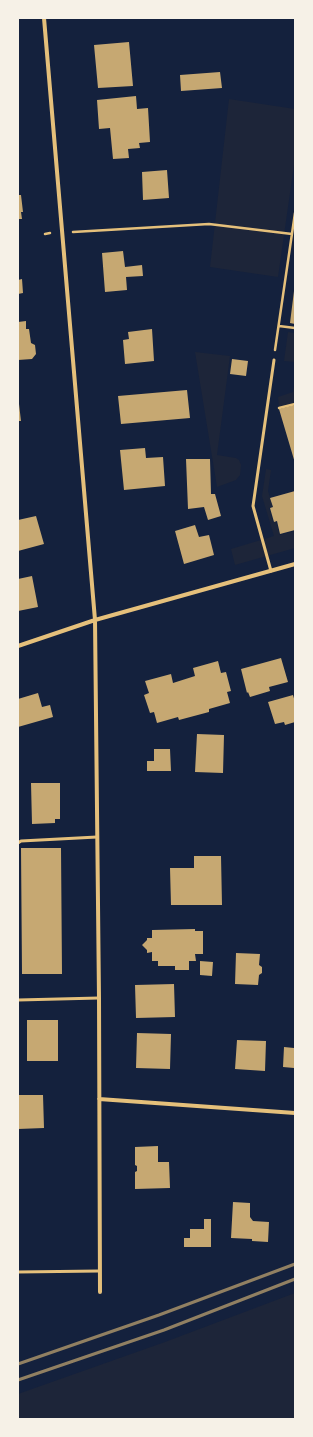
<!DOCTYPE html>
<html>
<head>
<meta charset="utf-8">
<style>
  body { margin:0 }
  #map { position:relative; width:313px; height:1437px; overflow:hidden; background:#14213d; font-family:"PT Sans Narrow",sans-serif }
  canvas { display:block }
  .frame { position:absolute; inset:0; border:19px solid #f6f1e7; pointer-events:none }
</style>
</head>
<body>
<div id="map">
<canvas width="313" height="1437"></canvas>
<div class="frame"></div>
</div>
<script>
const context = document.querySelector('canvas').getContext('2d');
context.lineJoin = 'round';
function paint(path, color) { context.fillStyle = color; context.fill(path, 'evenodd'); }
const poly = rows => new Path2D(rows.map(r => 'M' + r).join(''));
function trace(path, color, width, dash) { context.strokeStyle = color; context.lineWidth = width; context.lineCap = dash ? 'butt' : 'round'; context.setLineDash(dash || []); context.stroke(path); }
const green = poly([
  [229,99,295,109,295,158,278,277,210,267],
  [288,332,295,333,295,362,284,361],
  [195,352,230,356,217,455,236,458,239,460,241,465,240,475,236,480,217,487],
  [295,381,295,403,279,408,278,397,293,392],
  [266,469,271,470,268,491,273,507,269,508,273,522,276,521,280,535,295,531,295,548,235,565,231,549,274,536,262,496],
  [295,1293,295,1419,18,1419,18,1394,165,1342]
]);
const building = poly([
  [129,42,133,86,98,88,94,45],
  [220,72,222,88,181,91,180,75],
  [136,96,137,109,148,108,150,142,139,143,140,148,128,149,129,158,113,159,110,128,99,129,97,100],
  [167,170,169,198,143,200,142,172],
  [18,195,21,195,23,212,21,212,22,219,18,219],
  [123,251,125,267,142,265,143,276,126,277,127,290,105,292,102,253],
  [22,279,23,293,18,294,18,280],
  [294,291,295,292,295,324,290,323],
  [26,321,26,329,29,329,31,343,35,345,36,354,32,359,18,360,18,322],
  [152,329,154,361,125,364,123,340,129,339,128,332],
  [232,359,248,361,246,376,230,374],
  [187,390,190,418,121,424,118,396],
  [18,404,19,404,21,421,18,421],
  [295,405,295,463,279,409],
  [145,448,146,458,163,457,165,486,124,490,120,450],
  [186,459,210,459,211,494,215,494,221,516,208,520,204,507,188,509],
  [295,491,295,530,280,534,277,521,274,522,270,508,273,507,270,498],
  [36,516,44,544,18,551,18,520],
  [195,525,199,537,209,535,214,555,184,564,175,531],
  [32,576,38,607,18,611,18,579],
  [281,658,288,682,269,687,270,691,250,697,248,692,247,693,241,669],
  [218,661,221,673,226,672,231,691,227,692,230,703,209,709,209,712,179,720,178,717,157,723,154,712,150,713,144,695,149,693,145,681,171,674,173,683,195,676,193,668],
  [38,693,42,707,50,705,53,717,18,727,18,699],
  [293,695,295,702,295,722,285,725,284,722,275,724,268,702],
  [197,734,224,735,223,773,195,772],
  [154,749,170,749,171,771,147,771,147,761,154,761],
  [31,783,60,783,60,819,55,819,55,823,32,824],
  [21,848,61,848,62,974,22,974],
  [194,856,221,856,222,905,171,905,170,868,194,868],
  [195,929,195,931,203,931,203,954,195,954,196,961,189,961,189,970,175,970,175,966,158,966,158,961,152,961,152,952,147,953,147,950,142,945,147,940,147,938,152,938,152,930],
  [236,953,260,954,259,965,262,967,262,973,259,975,258,985,235,984],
  [200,961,213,962,212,976,200,975],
  [174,984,175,1017,136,1018,135,985],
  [27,1020,58,1020,58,1061,27,1061],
  [137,1033,171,1034,170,1069,136,1068],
  [237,1040,266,1041,265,1071,235,1069],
  [284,1047,294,1048,294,1068,283,1067],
  [18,1095,43,1095,44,1128,18,1129],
  [158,1146,158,1162,169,1162,170,1188,135,1189,135,1172,137,1171,137,1166,135,1165,135,1147],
  [233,1202,250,1203,250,1217,253,1221,269,1222,268,1242,252,1241,252,1239,231,1238],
  [204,1219,211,1219,211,1247,184,1247,184,1238,190,1238,190,1229,204,1229]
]);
const path = poly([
  [73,232,209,224,292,234],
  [45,234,50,233],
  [279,326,295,328],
  [275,350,295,213],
  [279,408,295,404]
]);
const service = poly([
  [271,571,253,506,274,360],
  [18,843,21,841,97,837],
  [18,1000,99,998],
  [18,1272,99,1271]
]);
const minor = poly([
  [44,18,95,620,99,998,100,1292],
  [18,646,95,620,295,564],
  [99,1099,295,1113]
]);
const rail = poly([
  [18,1364,159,1315,295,1264],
  [18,1380,164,1330,295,1279]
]);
paint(green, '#1d2539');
paint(building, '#c6a872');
trace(path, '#e5c07b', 2.5);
trace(service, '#e5c07b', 3);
trace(minor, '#e5c07b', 4);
trace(rail, '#918062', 3);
</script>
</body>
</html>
